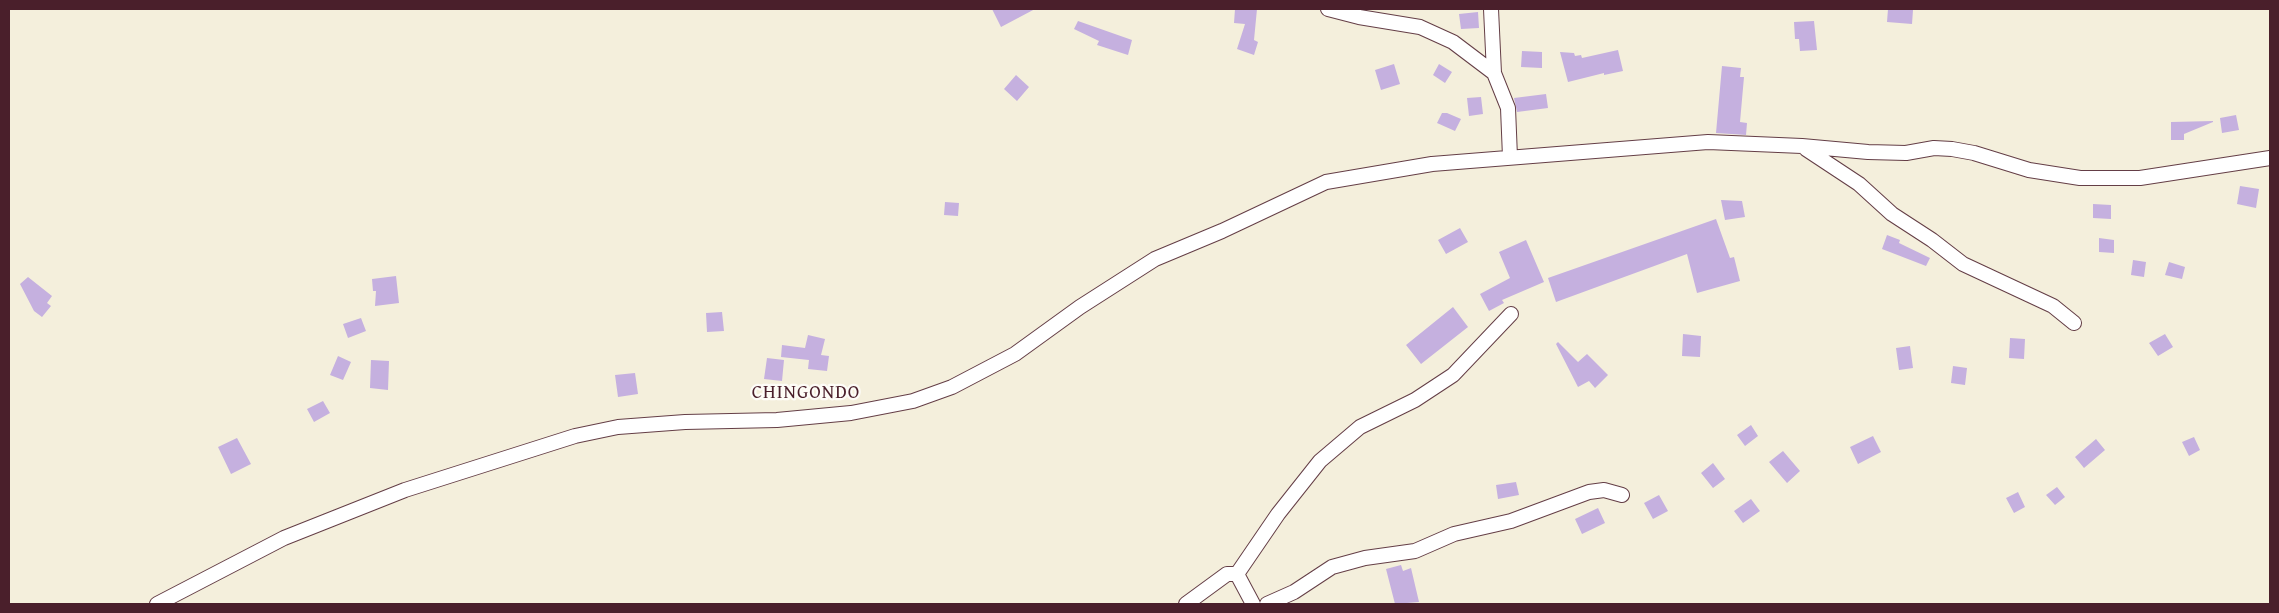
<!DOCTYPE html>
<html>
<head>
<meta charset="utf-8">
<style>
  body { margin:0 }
  #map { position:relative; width:2279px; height:613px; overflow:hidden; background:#f4efdc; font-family:"Gentium Book Plus",serif }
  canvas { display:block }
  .frame { position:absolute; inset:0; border:10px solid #4a1f2b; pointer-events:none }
</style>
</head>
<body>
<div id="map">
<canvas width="2279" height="613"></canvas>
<div class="frame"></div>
</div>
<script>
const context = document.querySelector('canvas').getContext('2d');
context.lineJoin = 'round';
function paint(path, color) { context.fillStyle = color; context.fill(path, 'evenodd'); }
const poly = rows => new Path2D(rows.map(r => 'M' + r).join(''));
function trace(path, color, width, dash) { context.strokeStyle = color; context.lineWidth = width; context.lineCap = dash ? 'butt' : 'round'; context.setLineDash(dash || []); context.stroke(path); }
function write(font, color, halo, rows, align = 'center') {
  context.font = font + ' "Gentium Book Plus",serif'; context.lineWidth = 4.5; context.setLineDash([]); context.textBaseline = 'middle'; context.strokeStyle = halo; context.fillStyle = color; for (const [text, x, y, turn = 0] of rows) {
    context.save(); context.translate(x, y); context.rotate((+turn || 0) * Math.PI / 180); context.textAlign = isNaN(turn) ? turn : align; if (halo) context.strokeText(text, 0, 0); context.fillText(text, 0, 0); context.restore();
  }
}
const building = poly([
  [992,9,1035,9,1001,27],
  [1235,9,1257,9,1254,40,1258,42,1254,55,1237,49,1245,24,1234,23],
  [1888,9,1913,10,1912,24,1887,22],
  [1478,12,1479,28,1461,29,1459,14],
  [1078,21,1132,40,1128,55,1097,45,1099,41,1074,29],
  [1814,21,1817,50,1800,51,1799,39,1795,39,1794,22],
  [1618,50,1623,71,1604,75,1604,73,1568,82,1560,52,1574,53,1575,56,1581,55,1582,58],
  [1522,51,1542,52,1542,68,1521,67],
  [1394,64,1400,84,1381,90,1375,70],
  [1439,64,1452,72,1445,83,1433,75],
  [1722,66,1741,68,1740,77,1744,77,1740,122,1747,123,1746,135,1716,133],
  [1016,75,1029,87,1017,101,1004,89],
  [1546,94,1548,108,1517,112,1514,98],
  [1481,97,1483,114,1469,116,1467,98],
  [1442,113,1447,113,1461,119,1455,131,1437,123],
  [2236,115,2239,130,2222,133,2220,118],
  [2213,121,2213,122,2184,134,2184,140,2171,140,2171,122],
  [2240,186,2259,189,2256,208,2237,204],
  [1721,200,1742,201,1745,217,1725,220],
  [945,202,959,203,958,216,944,215],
  [2093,204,2111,205,2111,219,2093,218],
  [1716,219,1730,258,1734,257,1740,281,1697,293,1687,254,1556,302,1548,278],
  [1460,228,1468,242,1446,254,1438,240],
  [1887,235,1900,240,1899,243,1930,258,1926,266,1882,249],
  [2099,238,2114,240,2114,253,2099,252],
  [1526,240,1544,282,1502,300,1504,303,1489,311,1480,294,1510,278,1499,252],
  [2133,260,2146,262,2144,277,2131,275],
  [2169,262,2185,267,2182,279,2165,275],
  [396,276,399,303,375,306,376,291,373,291,372,279],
  [28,277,52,296,47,303,51,306,42,317,34,311,20,284],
  [1453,307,1468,327,1421,364,1406,345],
  [722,312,724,331,707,332,706,313],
  [361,318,366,331,348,338,343,324],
  [1683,334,1701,336,1700,357,1682,356],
  [2165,334,2173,347,2158,356,2149,343],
  [808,335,825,339,821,355,829,356,827,371,808,369,809,360,781,357,782,345,805,348],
  [2010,338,2025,339,2024,359,2009,358],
  [1558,342,1578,362,1587,354,1608,375,1595,388,1589,381,1578,387,1556,344],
  [1910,346,1913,368,1899,370,1896,348],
  [338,356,351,362,343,380,330,375],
  [767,358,784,360,782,381,764,379],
  [371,360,389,361,388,390,370,388],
  [1953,366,1967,368,1965,385,1951,383],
  [635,373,638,394,618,397,615,375],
  [323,401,330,413,314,422,307,409],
  [1751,425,1758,436,1745,446,1737,435],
  [1873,436,1881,452,1858,464,1850,447],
  [2194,437,2200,450,2189,456,2182,442],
  [237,438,251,464,231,474,218,447],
  [2096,439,2105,450,2084,468,2075,457],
  [1783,451,1800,471,1787,483,1769,462],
  [1713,463,1725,479,1713,488,1701,473],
  [1516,482,1519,495,1498,499,1496,485],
  [2057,487,2065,497,2055,505,2046,495],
  [2018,492,2025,507,2014,513,2006,498],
  [1659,495,1668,511,1653,519,1644,503],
  [1751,499,1760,511,1743,523,1734,511],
  [1598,508,1605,523,1582,534,1575,519],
  [1401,565,1403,571,1411,568,1419,602,1395,604,1386,569]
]);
const minor = poly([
  [1328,9,1359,17,1420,27,1453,42,1494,73,1508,108,1510,157],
  [1491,9,1494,73],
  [1806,149,1859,184,1892,214,1932,240,1963,264,2053,306,2074,323],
  [1237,574,1278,514,1320,461,1360,427,1415,400,1453,375,1511,314],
  [1237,574,1253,604],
  [157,604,284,538,405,490,575,436,618,427,685,422,777,420,851,413,913,401,952,387,1015,354,1080,307,1155,259,1222,231,1326,182,1432,164,1708,142,1802,146,1868,152,1906,153,1934,148,1952,149,1974,153,2029,170,2080,178,2140,178,2270,158],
  [1186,604,1227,574,1237,574],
  [1267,604,1294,592,1332,567,1365,558,1415,551,1454,534,1511,521,1589,492,1604,490,1622,495]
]);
const quarterNames = [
  ["CHINGONDO",806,393]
];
paint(building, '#c5b0df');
trace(minor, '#643e46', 16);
trace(minor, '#fff', 14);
context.letterSpacing = '1px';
write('19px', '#4a1f2b', '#fdfcf7', quarterNames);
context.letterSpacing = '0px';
</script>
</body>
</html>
